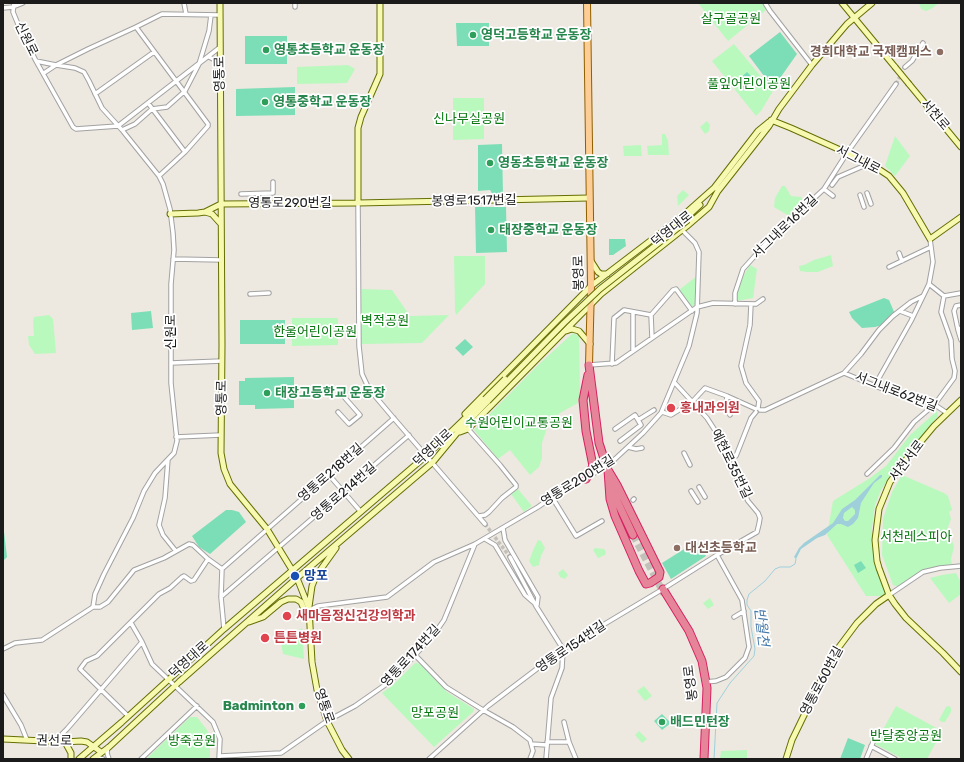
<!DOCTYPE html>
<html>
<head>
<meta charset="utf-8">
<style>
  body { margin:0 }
  #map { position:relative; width:964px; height:762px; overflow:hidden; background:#ede8e0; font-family:Rubik,sans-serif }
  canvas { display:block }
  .frame { position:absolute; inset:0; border:4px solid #1b1b1b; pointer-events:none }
</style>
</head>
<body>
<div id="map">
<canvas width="964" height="762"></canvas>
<div class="frame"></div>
</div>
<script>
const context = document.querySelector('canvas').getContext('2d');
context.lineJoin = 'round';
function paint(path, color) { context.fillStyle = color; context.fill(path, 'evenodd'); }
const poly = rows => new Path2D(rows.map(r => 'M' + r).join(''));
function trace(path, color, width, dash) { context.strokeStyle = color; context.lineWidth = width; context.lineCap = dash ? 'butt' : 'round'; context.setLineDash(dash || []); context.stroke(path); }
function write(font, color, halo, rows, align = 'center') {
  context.font = font + ' Rubik,"Noto Sans KR",sans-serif'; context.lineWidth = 3.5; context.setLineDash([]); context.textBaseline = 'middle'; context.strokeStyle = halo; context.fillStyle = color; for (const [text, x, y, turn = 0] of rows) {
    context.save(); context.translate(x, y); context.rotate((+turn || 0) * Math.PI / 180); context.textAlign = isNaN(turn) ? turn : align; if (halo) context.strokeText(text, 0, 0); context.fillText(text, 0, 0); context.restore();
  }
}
const park = poly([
  [698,3,763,3,766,10,728,41],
  [919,3,939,3,931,9,926,11,921,9],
  [734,44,773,91,761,111,756,116,712,61],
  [348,65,355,69,347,83,297,84,297,67],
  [453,98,484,98,484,139,453,140],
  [707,121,710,125,709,131,705,134,700,127],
  [662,134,665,134,668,141,669,155,648,155,647,146,662,145],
  [895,136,910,156,895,176,885,166],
  [641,145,642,156,624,156,623,146],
  [782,186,785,186,791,196,801,197,804,201,789,216,774,207,775,198],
  [683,190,689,195,678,206,677,196],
  [831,255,833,266,818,272,807,272,800,271,799,266,804,265,814,260],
  [454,256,485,256,485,284,456,315,455,311],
  [750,265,757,269,753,298,737,301,738,289,741,280],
  [697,276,697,302,693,306,690,306,679,290],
  [362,289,392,290,410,316,449,315,422,343,362,344],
  [49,315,53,319,56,353,35,354,29,345,28,336,34,336,33,321,34,317],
  [292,318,338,318,338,345,292,346],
  [573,333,579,336,580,393,578,403,560,413,548,425,542,443,542,458,539,467,530,475,510,450,498,459,474,430,537,366],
  [937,411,938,416,892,474,881,490,875,505,872,527,872,543,875,563,886,596,866,596,827,535,833,501,870,478,886,466,910,435],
  [902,475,944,493,948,496,952,510,949,512,951,519,948,527,954,547,951,559,952,564,925,569,899,587,893,585,882,555,883,519,892,492],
  [518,489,532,506,524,512,511,494],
  [538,540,541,541,545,548,541,556,539,565,533,567,529,561,534,548],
  [595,548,604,549,606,552,605,555,598,558,593,550],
  [563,569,568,575,565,579,560,577,558,573],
  [956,573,961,583,961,594,949,603,930,578,942,575],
  [710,598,714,605,708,609,703,603],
  [302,628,304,659,283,654,281,643],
  [415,663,417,663,421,665,447,692,474,709,473,712,434,747,382,693,393,685],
  [644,686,652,696,645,701,637,691],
  [896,706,942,731,927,759,903,759,875,744],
  [949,706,951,708,951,712,945,722,942,722,939,720,940,718,946,707],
  [190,717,197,717,207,730,210,736,210,759,146,759],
  [639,731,647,739,642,743,635,735],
  [747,750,747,759,720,759,721,751]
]);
const pitch = poly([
  [456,23,489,23,489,46,457,46],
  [780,32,797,54,773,88,749,56],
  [245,36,287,36,287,64,245,64],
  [747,72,754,79,743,89,737,81],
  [295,87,295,115,236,116,236,89],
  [502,144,503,195,493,195,490,190,478,191,478,145],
  [475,207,506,207,507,252,476,253],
  [609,239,625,239,626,246,613,255,609,255],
  [884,298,889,300,895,314,886,324,875,327,862,328,852,318,849,312],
  [151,311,153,328,132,330,131,313],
  [240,320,285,320,285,344,240,344],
  [465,339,473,347,463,356,455,348],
  [294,377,294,408,255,409,255,405,239,405,239,381,245,381,245,378],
  [226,510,232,510,239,512,246,522,210,554,199,547,192,536],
  [3,523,7,557,3,561],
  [697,541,706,556,671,579,662,563],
  [861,561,866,568,858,573,854,565],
  [662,714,671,723,662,730,654,721],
  [848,738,865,745,860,759,840,759]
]);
const water = poly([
  [880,475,882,475,882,477,874,483,861,503,858,518,853,524,848,527,841,524,837,524,825,535,817,538,801,549,796,559,794,557,799,548,804,543,833,523,842,509,855,500],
  [852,507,855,510,855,514,848,521,845,521,843,518,844,513]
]);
const stream = poly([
  [714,759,717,703,730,683,754,656,755,649,751,627,751,611,747,605,747,600,749,594,765,581,775,569,780,567,790,567,795,564,796,559]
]);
const streetTunnel = poly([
  [896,84,905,67],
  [485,524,510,557]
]);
const highwayTunnel = poly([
  [633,535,664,594]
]);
const street = poly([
  [184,3,186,14],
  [765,3,770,11,812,65],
  [295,7,295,3],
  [3,8,13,7,23,3],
  [209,57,215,60,220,68],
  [36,61,73,127,76,129,118,126,219,48],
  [905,67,912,61,923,43],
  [44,73,56,65,88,49,136,27],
  [95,94,154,52],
  [148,103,185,152],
  [122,130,135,124,152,109,167,107,185,91,199,64,209,31,211,15],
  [159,176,185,152,208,126,208,124,136,27,162,14,220,15],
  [832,185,838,177,868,164],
  [824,189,833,196],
  [867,193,871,204],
  [241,194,273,193,273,182],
  [860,195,864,207],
  [358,203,359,346,362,374,369,389,391,415,485,524],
  [899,253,902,261],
  [173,259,222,260],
  [889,267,931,247],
  [929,284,944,296,961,293],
  [250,294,269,293],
  [735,304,735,293,743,269,770,239,824,189,847,153,896,84],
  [751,304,750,325,741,366,746,383,759,401,758,408],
  [900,311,913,316],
  [633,312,633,351],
  [651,315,673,290,676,289,692,311],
  [651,315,652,338],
  [961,328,958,330,961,340],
  [958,330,954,311,956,306,961,305],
  [171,363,222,361],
  [612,364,614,318,624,310,651,315],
  [589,365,616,363,697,307,713,303,756,304,763,299],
  [844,373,861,354,879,330,893,316,911,302,923,296],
  [875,385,911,321,929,284,933,262,930,239],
  [727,396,726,405,730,415],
  [760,410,765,410,844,373,895,394,913,399,929,401,947,413],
  [338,412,349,424,360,415,345,398],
  [662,412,671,415,692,402,705,388,727,396,756,409],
  [468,429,500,465,516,485,516,487,502,498,489,512,485,515,479,516],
  [615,429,635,415,638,420],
  [176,437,221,435],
  [620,441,641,425,638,420,654,410],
  [628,447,636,449,642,448],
  [684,453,690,465],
  [726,456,736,456,751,418,756,412],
  [168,459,165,498,159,525,163,535,175,550],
  [615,459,643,433,661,413,689,346,697,313,699,252,695,243,682,230],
  [867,474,894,448,914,422,935,404,954,378,955,371,952,359,951,340,941,312,944,296],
  [329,475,361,512],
  [699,487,705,497],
  [691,491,698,502],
  [552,497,576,536,602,521],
  [633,500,634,499],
  [503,528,505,540,538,597,537,605],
  [485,539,495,545,525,595,533,602],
  [510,557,536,606,563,649,562,668,551,698,546,759],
  [222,569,394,418],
  [889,595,923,572,940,568,961,566],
  [221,597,409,435],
  [93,607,100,607,108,602,134,570,164,558,189,544,193,545,208,559,222,569,221,597,224,629],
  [309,610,318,606,387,597,434,562,475,544,538,507,562,490,583,480,598,471],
  [734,617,744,611],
  [131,623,142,642],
  [3,649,15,643,42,640,93,607,95,594,104,574,133,518,144,491,155,473,174,453,177,441,171,383,171,284,174,250,173,233,170,209,163,184,159,176,122,130,102,108,89,81,84,72,75,68,56,65,36,61,20,29,13,12,14,3],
  [415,655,446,687,483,710,513,727,530,740,533,751,530,759],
  [705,682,716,681,726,677,745,658,749,647,742,600,717,555],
  [3,695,21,725,27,740],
  [128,716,80,669,86,661,97,656,159,594,170,588,182,577,184,576,191,581,194,580,208,559],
  [564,722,569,742],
  [61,742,62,734,67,729,142,642,152,664,213,722,220,739,219,759],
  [547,742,569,742,576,759],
  [531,744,547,745],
  [871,746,895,759],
  [108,747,107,753,109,759],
  [220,756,281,753,327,721,355,706,385,685,397,675,435,633,444,620,475,544],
  [96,759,99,758,103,759],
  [141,759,197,706],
  [429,759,488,706,563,649,663,589,717,555,757,532,759,524,760,518,758,513,748,501,726,456,718,435,707,418,674,382],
  [866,759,876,735]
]);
const secondary = poly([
  [220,3,222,345,221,453,224,469,230,484,267,529,297,578,309,608,312,662,317,690,327,721,342,750,349,759],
  [842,3,895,67],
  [909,84,961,147],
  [771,120,791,128,847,153,880,170,889,176,903,193,930,239,961,217],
  [714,188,758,131,769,122],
  [718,191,769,126,779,109,812,65,847,24,872,3],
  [358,203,358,128,361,117,380,74,380,3],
  [205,212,212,214,221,224],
  [170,214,198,213,205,212,221,204,358,203,589,198],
  [686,218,700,205],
  [591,261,598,272,601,274,607,274],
  [566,331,572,329,579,331,590,344],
  [961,400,934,426,908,457,890,482,879,509,875,540,877,561,879,568,889,595,895,604,906,618,943,653,961,672],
  [465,414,591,286,679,219,716,186],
  [460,432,468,429,601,294,687,226,709,207,719,189],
  [309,607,312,586,316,576,336,548],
  [249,622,263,617,281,602,288,599,296,599,301,602,308,619],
  [3,739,65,742,81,741,87,742,101,752],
  [65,742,71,753,71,759],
  [79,759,122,722,224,629,427,455,485,399],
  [93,759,109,747,179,682,297,578,433,462,457,433,488,401],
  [786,759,792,740,828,666,839,647,857,623,876,604,889,595]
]);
const primary = poly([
  [587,3,591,286,589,365]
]);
const highway = poly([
  [589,365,599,443,608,471],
  [608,470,617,485,660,572,659,577,650,583,646,584,639,571,615,516,610,499,608,470],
  [586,479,593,466,586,431,583,400,588,375],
  [612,483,617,501,633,535],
  [663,589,689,631,702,661,707,688,704,759]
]);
const streetBridge = poly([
  [598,471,615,459]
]);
const secondaryBridge = poly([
  [895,67,909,84],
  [485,399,505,379],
  [488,401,564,323,600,289,688,220]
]);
const markers = [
  [473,35,4,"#2e9e5b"],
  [266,50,4,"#2e9e5b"],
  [940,52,4,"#8d6e63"],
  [265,102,4,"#2e9e5b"],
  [490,163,4,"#2e9e5b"],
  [491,230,4,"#2e9e5b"],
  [267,393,4,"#2e9e5b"],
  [671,408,5,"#e0444e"],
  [677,548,4,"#8d6e63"],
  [295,576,5,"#1a4fb4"],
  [287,616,5,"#e0444e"],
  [265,638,5,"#e0444e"],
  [302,706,4,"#2e9e5b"],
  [662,722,4,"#2e9e5b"]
];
const parkNames = [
  ["살구골공원",731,19],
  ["풀잎어린이공원",749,84],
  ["신나무실공원",469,119],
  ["벽적공원",385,321],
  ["한울어린이공원",315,332],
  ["수원어린이교통공원",519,423],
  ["서천레스피아",916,537],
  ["망포공원",435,713],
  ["반달중앙공원",906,736],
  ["방죽공원",192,741]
];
const leisureNames = [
  ["영덕고등학교 운동장",481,35],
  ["영통초등학교 운동장",274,50],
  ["영통중학교 운동장",273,102],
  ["영동초등학교 운동장",498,163],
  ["태장중학교 운동장",499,230],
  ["태장고등학교 운동장",275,393],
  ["Badminton",294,706,"right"],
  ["배드민턴장",670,722]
];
const streetNames = [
  ["신원로",26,39,64],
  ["영통로",220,74,-91],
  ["서천로",935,115,50],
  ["서그내로",858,160,27],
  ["봉영로1517번길",474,201,-1],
  ["영통로290번길",290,203],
  ["서그내로16번길",785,227,-44],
  ["덕영대로",672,229,-39],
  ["봉영로",579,273,-91],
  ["신원로",171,332,-90],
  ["서그내로62번길",896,392,21],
  ["영통로",222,398,-89],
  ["덕영대로",433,448,-43],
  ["서천서로",907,461,-53],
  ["예현로35번길",731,464,64],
  ["영통로218번길",331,473,-41],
  ["영통로200번길",578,481,-32],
  ["영통로214번길",344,492,-41],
  ["영통로154번길",571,647,-34],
  ["영통로174번길",411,656,-47],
  ["덕영대로",189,660,-42],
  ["영통로60번길",822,681,-62],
  ["봉영로",691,683,-97],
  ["영통로",324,706,71],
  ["권선로",54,741,1]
];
const educationNames = [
  ["경희대학교 국제캠퍼스",932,52],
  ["대선초등학교",685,548,"left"]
];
const healthNames = [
  ["홍내과의원",680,408],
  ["새마음정신건강의학과",296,616],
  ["튼튼병원",274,638]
];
const transitNames = [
  ["망포",304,576]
];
const waterNames = [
  ["반월천",761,627,83]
];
paint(park, '#baf9be');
paint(pitch, '#7cdeb6');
paint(water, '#9fcfdb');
trace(stream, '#9fcfdb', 1);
trace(streetTunnel, '#c3bfb9', 3.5, [3.5, 2]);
trace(highwayTunnel, '#c3bfb9', 7, [7, 3.5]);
trace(street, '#a2a2a2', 5.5);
trace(secondary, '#656f04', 7);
trace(primary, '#915f00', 8);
trace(highway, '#d52262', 9);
trace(street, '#fff', 3.5);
trace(secondary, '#f7f9b1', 5);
trace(primary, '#fcce95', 6);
trace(highway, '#e68599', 7);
trace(streetBridge, '#a2a2a2', 5.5, []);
trace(secondaryBridge, '#656f04', 7, []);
trace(streetBridge, '#fff', 3.5);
trace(secondaryBridge, '#f7f9b1', 5);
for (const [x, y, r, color] of markers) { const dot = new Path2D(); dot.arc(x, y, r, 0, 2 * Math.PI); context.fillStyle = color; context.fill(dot); trace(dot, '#fff', 1.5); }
write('13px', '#0a7712', '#fff', parkNames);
write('bold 13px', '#27864d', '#fff', leisureNames, 'left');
write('13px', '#1b1b1b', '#fff', streetNames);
write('bold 13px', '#785e54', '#fff', educationNames, 'right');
write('bold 13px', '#be3a42', '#fff', healthNames, 'left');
write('bold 13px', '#164399', '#fff', transitNames, 'left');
write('italic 14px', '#487aaa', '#fff', waterNames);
</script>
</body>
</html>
